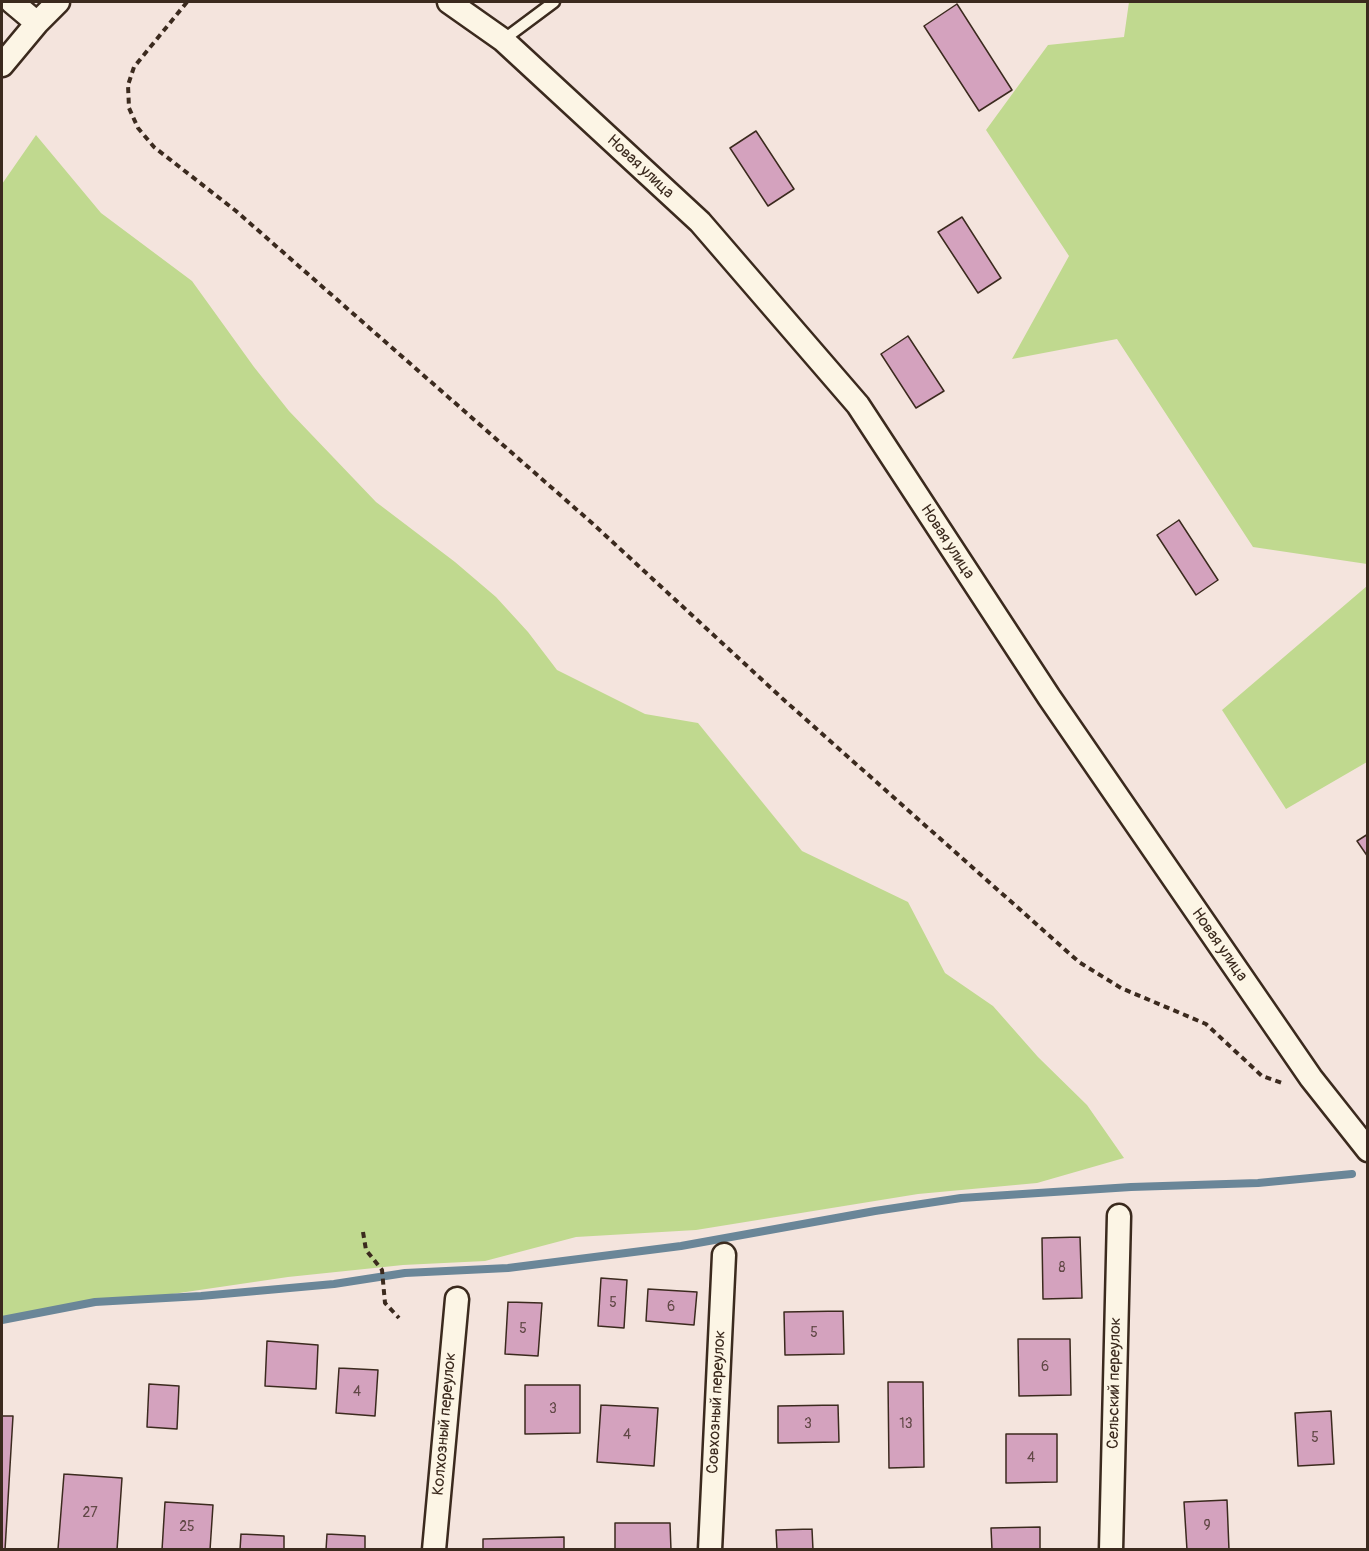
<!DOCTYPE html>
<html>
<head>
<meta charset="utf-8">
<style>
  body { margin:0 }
  #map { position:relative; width:1369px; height:1551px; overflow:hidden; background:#f4e4dd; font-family:Pangolin,sans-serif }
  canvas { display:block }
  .frame { position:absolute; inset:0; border:3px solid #3b2a1e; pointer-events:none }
</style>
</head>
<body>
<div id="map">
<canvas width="1369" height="1551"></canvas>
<div class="frame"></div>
</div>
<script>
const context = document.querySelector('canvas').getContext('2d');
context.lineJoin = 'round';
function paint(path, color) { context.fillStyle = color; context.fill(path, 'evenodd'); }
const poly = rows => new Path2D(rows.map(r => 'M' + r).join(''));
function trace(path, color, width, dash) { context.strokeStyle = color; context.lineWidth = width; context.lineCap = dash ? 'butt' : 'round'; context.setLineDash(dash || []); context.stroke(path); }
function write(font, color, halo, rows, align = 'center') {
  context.font = font + ' Pangolin,sans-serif'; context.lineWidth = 4.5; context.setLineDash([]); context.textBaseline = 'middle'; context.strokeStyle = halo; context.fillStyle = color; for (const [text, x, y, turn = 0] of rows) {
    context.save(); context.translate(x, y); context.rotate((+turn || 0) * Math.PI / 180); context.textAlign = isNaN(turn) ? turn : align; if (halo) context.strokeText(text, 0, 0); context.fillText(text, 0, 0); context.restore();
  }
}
const green = poly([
  [1129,2,1367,2,1367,564,1253,547,1117,339,1012,359,1069,256,986,130,1048,45,1124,37],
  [36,135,101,213,192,281,254,367,289,411,376,502,455,562,496,597,528,632,557,670,645,714,698,723,802,851,908,902,945,973,993,1006,1038,1057,1087,1105,1124,1158,1037,1183,918,1194,696,1230,576,1237,485,1261,403,1265,288,1277,2,1319,2,184],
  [1367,586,1367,762,1286,809,1222,710]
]);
const stream = poly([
  [2,1320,95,1302,201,1296,334,1284,405,1273,508,1268,681,1246,875,1211,961,1198,1131,1187,1258,1183,1352,1174]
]);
const building = poly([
  [957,4,1012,90,979,111,924,26,957,4],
  [756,131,794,189,768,206,730,148,756,131],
  [962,217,1001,278,978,293,938,232,962,217],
  [908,336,944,391,916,408,881,354,908,336],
  [1179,520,1218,580,1196,595,1157,535,1179,520],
  [1368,834,1368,857,1357,841,1368,834],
  [1080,1237,1082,1298,1043,1299,1042,1238,1080,1237],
  [601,1278,627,1280,624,1328,598,1326,601,1278],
  [648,1289,697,1292,694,1325,646,1321,648,1289],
  [508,1302,542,1303,538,1356,505,1354,508,1302],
  [843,1311,844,1354,785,1355,784,1312,843,1311],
  [1018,1339,1070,1339,1071,1395,1019,1396,1018,1339],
  [267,1341,318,1345,316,1389,265,1386,267,1341],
  [339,1368,378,1370,375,1416,336,1413,339,1368],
  [888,1382,923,1382,924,1467,889,1468,888,1382],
  [149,1384,179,1386,177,1429,147,1427,149,1384],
  [525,1385,580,1385,580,1433,525,1434,525,1385],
  [601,1405,658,1408,654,1466,597,1462,601,1405],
  [838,1405,839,1442,778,1443,778,1406,838,1405],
  [1331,1411,1334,1464,1298,1466,1295,1413,1331,1411],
  [2,1416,13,1416,5,1550,2,1550,2,1416],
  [1006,1434,1057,1434,1057,1482,1006,1483,1006,1434],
  [64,1474,122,1478,117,1550,58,1549,64,1474],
  [1227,1500,1229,1550,1187,1550,1184,1502,1227,1500],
  [165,1502,213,1505,210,1550,162,1550,165,1502],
  [615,1523,670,1523,671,1550,615,1550,615,1523],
  [1040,1527,1040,1550,992,1550,991,1528,1040,1527],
  [812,1529,813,1550,777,1550,776,1530,812,1529],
  [241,1534,284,1536,284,1550,240,1550,241,1534],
  [327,1534,365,1536,365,1550,326,1550,327,1534],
  [564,1537,564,1550,483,1550,483,1539,564,1537]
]);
const path = poly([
  [187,2,134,67,128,85,129,108,138,128,154,147,236,211,592,523,784,700,1079,962,1121,988,1206,1024,1262,1076,1282,1083],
  [363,1232,366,1250,382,1270,385,1303,399,1318]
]);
const lane = poly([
  [503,40,554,2]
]);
const street = poly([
  [12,2,37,23],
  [449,2,503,40,700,222,858,405,1049,697,1311,1078,1368,1150],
  [2,65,37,23,58,2],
  [434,1550,457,1299],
  [710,1550,724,1255],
  [1111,1550,1119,1216]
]);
const numberNames = [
  ["8",1062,1268],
  ["5",613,1303],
  ["6",671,1307],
  ["5",523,1329],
  ["5",814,1333],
  ["6",1045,1367],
  ["4",357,1392],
  ["3",553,1409],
  ["3",808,1424],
  ["13",906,1424],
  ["4",627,1435],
  ["5",1315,1438],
  ["4",1031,1458],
  ["27",90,1513],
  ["9",1207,1526],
  ["25",187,1527]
];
const streetNames = [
  ["Новая улица",640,167,43],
  ["Новая улица",947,542,57],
  ["Новая улица",1219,945,55],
  ["Сельский переулок",1115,1383,-89],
  ["Совхозный переулок",717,1402,-87],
  ["Колхозный переулок",445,1424,-85]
];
paint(green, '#c0d98f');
trace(stream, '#6a8698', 8);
paint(building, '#d4a2be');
trace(building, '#3b2a1e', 1.5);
trace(lane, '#3b2a1e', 15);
trace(street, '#3b2a1e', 27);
trace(path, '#3b2a1e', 4, [6, 4.5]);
trace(lane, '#fcf5e5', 10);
trace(street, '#fcf5e5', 22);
write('14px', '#614846', null, numberNames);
write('16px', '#3b2a1e', '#fcf5e5', streetNames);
</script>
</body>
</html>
